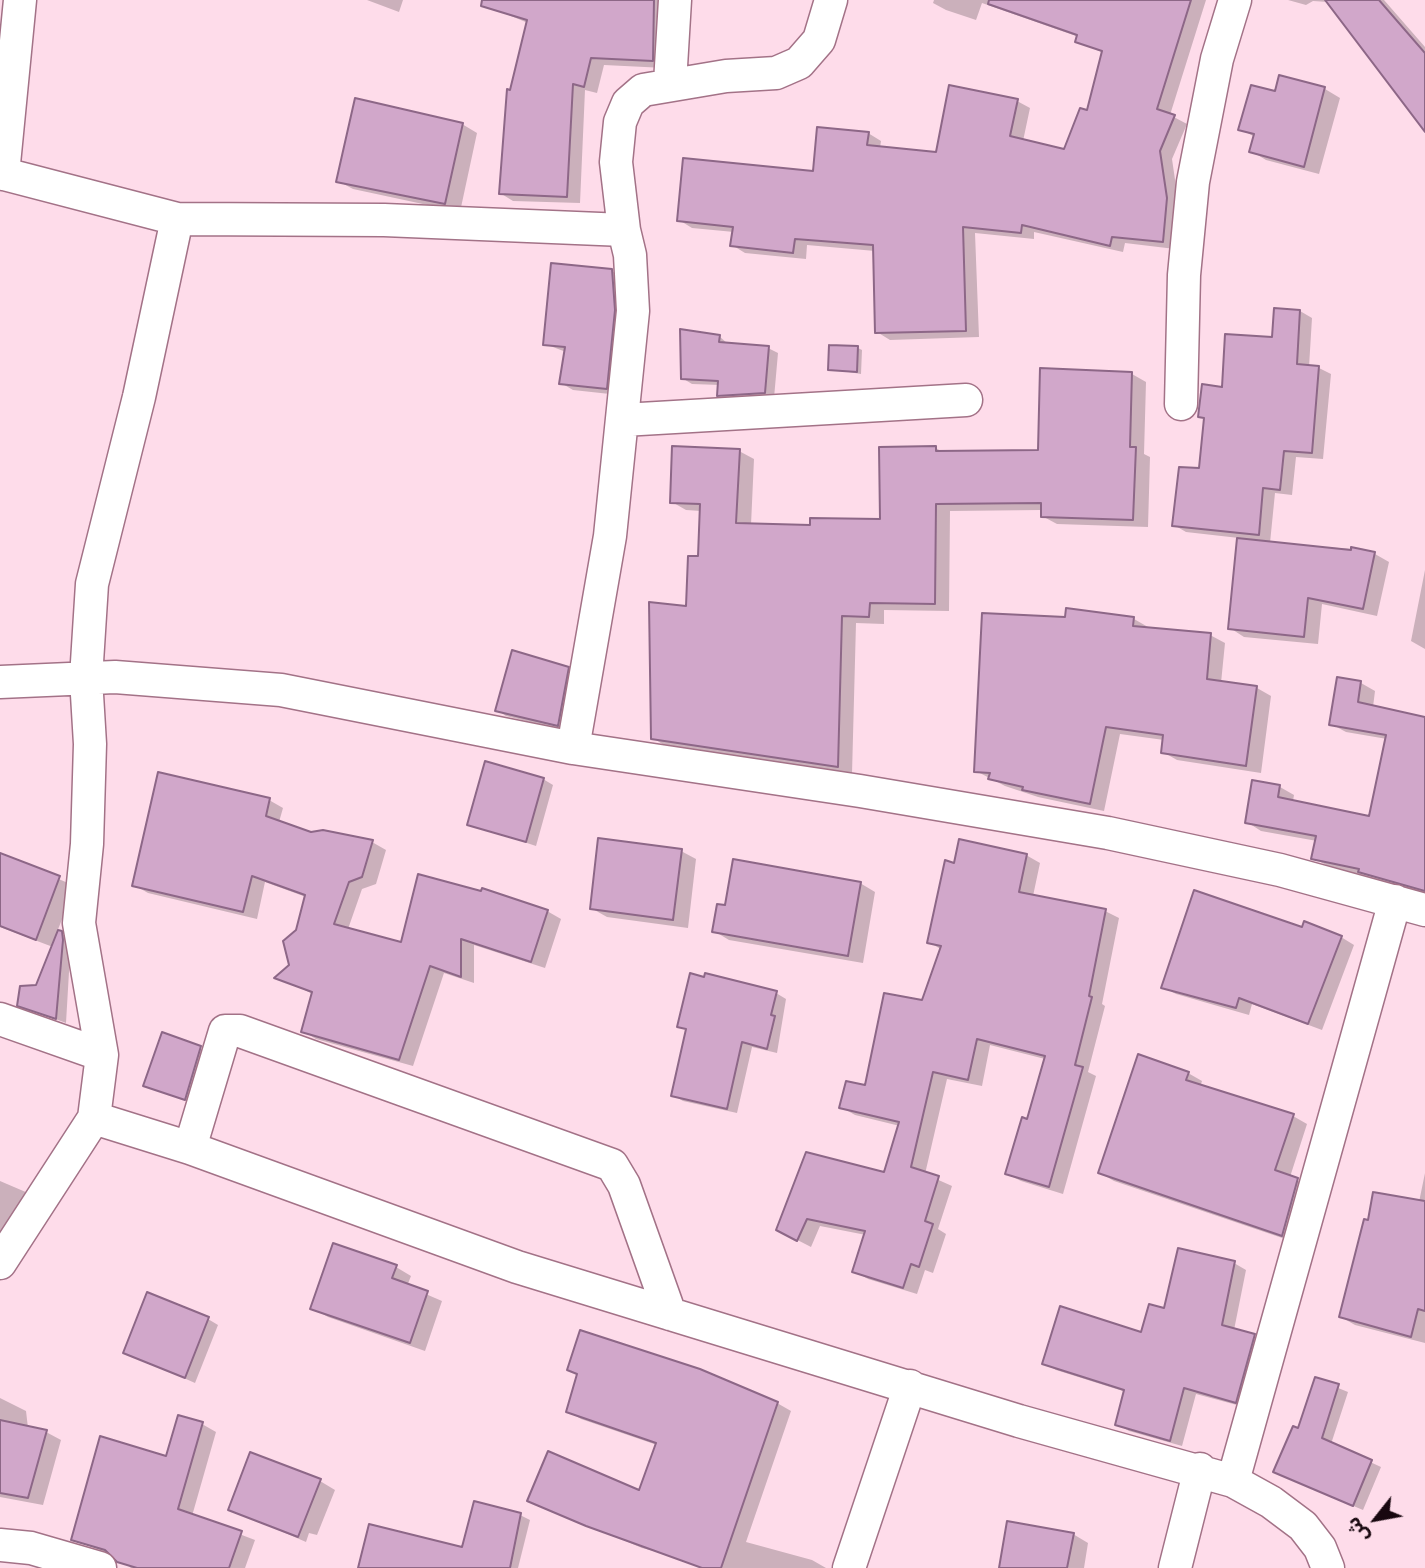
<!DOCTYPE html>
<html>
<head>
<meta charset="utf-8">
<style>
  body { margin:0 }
  #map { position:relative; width:1425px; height:1568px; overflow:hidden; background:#fedcea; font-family:Cabin,"Noto Sans Arabic",sans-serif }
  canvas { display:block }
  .north { position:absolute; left:1341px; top:1484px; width:70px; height:70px; -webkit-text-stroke:5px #fedcea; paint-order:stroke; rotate:239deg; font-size:19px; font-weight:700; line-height:28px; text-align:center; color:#18070f }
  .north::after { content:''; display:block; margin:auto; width:24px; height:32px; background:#18070f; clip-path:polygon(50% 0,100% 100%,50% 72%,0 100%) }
</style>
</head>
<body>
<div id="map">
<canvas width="1425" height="1568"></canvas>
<div class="north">ش</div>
</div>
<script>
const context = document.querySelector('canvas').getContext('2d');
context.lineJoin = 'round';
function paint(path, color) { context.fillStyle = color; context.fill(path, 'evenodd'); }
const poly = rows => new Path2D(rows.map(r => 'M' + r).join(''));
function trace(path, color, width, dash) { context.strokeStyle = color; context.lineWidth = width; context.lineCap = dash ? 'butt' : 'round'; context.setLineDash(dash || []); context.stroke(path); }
const shadow = poly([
  [367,0,403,0,399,12],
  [482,0,666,0,665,68,604,65,597,93,585,90,580,203,513,201,500,193,511,92,528,23,494,9],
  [934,0,1206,0,1170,115,1187,124,1172,159,1179,207,1175,249,1125,243,1123,252,1034,232,1034,239,975,233,979,337,890,340,877,332,875,251,807,245,806,259,745,253,732,245,734,232,692,228,679,220,814,173,868,133,881,141,880,148,937,154,1017,101,1030,108,1023,141,1065,151,1088,112,1104,53,1077,41,1079,37,982,3,976,20,946,10,933,3],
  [1288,0,1384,0,1425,47,1425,127,1328,2,1313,1,1306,5],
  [1281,77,1325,89,1340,98,1319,174,1266,160,1251,151,1255,137,1240,129,1276,94],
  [462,124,477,133,460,212,353,189,338,181],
  [612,271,624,278,619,395,573,390,561,383,566,352,545,344],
  [1300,311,1312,318,1309,367,1319,368,1331,374,1323,459,1296,457,1292,495,1275,493,1270,543,1353,549,1375,554,1389,562,1377,616,1322,604,1318,644,1244,637,1230,628,1239,538,1186,532,1174,525,1201,469,1206,420,1200,416],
  [719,336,728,344,768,348,778,353,774,398,728,400,719,395,720,385,692,384,682,378],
  [858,348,862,350,861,374,830,369],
  [1132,374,1146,382,1144,454,1150,457,1148,527,1057,524,1042,516,1042,510,950,511,949,611,884,610,884,624,856,623,852,774,667,747,653,738,700,558,701,511,686,510,672,502,739,451,754,459,751,525,812,527,882,521,936,448,944,453,1039,452],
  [1425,570,1425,649,1411,641],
  [1134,619,1148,627,1210,635,1225,643,1221,683,1257,688,1271,696,1261,773,1177,760,1163,752,1164,740,1120,734,1104,811,1038,797,1005,786,976,771],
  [568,669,578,674,568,731,506,716,497,710],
  [1339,679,1361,683,1375,691,1373,707,1425,718,1425,894,1328,866,1313,858,1317,841,1261,831,1247,822,1280,787,1294,795,1293,801,1370,818,1387,739,1346,732,1331,724],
  [543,779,553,785,536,846,469,824],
  [269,800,283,808,279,822,311,834,323,832,372,842,386,850,376,884,362,889,348,929,402,944,547,911,561,919,545,968,474,945,474,983,444,973,413,1066,316,1039,303,1031,313,994,277,977,291,966,306,897,265,882,257,919,148,893,134,885],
  [681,851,696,859,688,928,607,917,591,908],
  [0,854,75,886,57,932,71,938,66,1023,19,1005,37,986,53,947,0,927],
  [1026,855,1040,863,1033,896,1105,911,1119,918,1102,1004,1105,1006,1088,1072,1096,1076,1063,1194,1021,1181,1007,1174,1028,1121,1045,1059,990,1045,982,1086,947,1079,925,1174,952,1186,938,1229,946,1234,933,1273,925,1270,917,1294,868,1279,854,1271,866,1235,820,1226,811,1247,778,1230,885,1174,900,1126,855,1115,841,1107,866,1088,923,1002,942,950,929,942,955,865],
  [860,883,875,892,863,963,729,940,714,931],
  [1303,929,1341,937,1354,945,1322,1030,1252,1004,1249,1015,1176,994,1163,987],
  [776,993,786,999,777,1053,752,1047,737,1113,683,1101,673,1095,688,1031,679,1026],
  [163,1034,211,1053,195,1104,145,1085],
  [1188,1073,1202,1081,1200,1087,1293,1116,1307,1124,1290,1177,1312,1188,1297,1243,1114,1181,1100,1173],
  [1425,1173,1425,1343,1355,1325,1341,1317,1419,1202],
  [0,1181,28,1193,9,1235,0,1232],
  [1234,1263,1246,1270,1234,1330,1266,1343,1248,1408,1196,1394,1182,1446,1129,1431,1117,1424,1126,1392,1056,1370,1044,1363,1142,1334,1166,1310],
  [396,1267,411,1276,407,1286,442,1301,425,1351,328,1317,313,1308],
  [208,1319,218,1325,195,1383,125,1352],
  [1316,1379,1348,1392,1331,1444,1381,1467,1363,1510,1285,1477],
  [0,1398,26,1411,28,1428,46,1432,61,1440,43,1505,0,1497],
  [777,1403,791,1411,746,1542,812,1560,826,1568,720,1568,642,1548,529,1500,640,1492,657,1445,581,1419,568,1411],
  [202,1424,216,1432,192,1516,255,1540,245,1568,131,1568,113,1555,73,1540],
  [320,1481,335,1490,317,1535,309,1533,306,1542,230,1509],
  [520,1515,530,1520,518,1568,460,1568],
  [1073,1534,1088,1543,1084,1568,1001,1568]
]);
const building = poly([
  [482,0,654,0,653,61,591,58,584,87,573,84,567,197,499,194,507,89,510,90,527,20,481,6,482,0],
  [989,0,1191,0,1157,109,1175,115,1160,151,1167,198,1163,242,1112,237,1110,246,1022,225,1021,233,963,227,966,331,875,333,873,245,795,239,793,253,730,246,733,227,677,221,683,158,813,171,817,127,869,132,867,145,936,152,949,85,1018,99,1010,136,1064,149,1080,108,1087,110,1102,51,1075,42,1077,35,988,4,989,0],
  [1325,0,1379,0,1425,53,1425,132,1325,0],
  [1279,75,1325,87,1304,167,1249,152,1254,134,1238,130,1251,85,1275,91,1279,75],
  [355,98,463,123,445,204,336,182,355,98],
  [551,263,612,269,615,310,607,389,559,384,565,347,543,345,551,263],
  [1274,308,1300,310,1297,364,1319,366,1312,453,1284,451,1280,490,1263,488,1259,535,1172,526,1179,467,1199,468,1204,418,1198,417,1202,384,1222,387,1225,334,1272,337,1274,308],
  [680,329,720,335,719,342,769,346,765,393,717,396,718,381,681,379,680,329],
  [829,345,858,346,857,372,828,370,829,345],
  [1040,368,1132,372,1130,447,1136,447,1133,520,1041,517,1041,503,936,504,935,604,870,603,869,617,842,616,838,767,651,739,649,602,686,606,688,556,698,556,700,504,670,503,672,446,740,449,736,523,810,525,810,518,880,519,879,447,936,446,936,451,1038,450,1040,368],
  [1237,538,1351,550,1351,547,1375,552,1363,609,1308,598,1304,637,1228,629,1237,538],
  [1066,608,1134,617,1133,626,1211,633,1207,679,1257,686,1246,766,1161,753,1163,735,1106,727,1090,804,1022,790,1023,787,988,779,990,773,974,772,982,613,1065,617,1066,608],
  [512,650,569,667,558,726,495,711,512,650],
  [1337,677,1361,681,1358,702,1425,717,1425,891,1358,872,1359,869,1311,859,1316,836,1245,823,1252,780,1280,785,1278,797,1369,816,1386,735,1329,725,1337,677],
  [485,761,544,778,526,842,467,825,485,761],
  [158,772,270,798,266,816,311,832,323,830,373,840,362,877,349,882,334,924,401,942,418,874,481,891,482,888,548,910,531,962,461,939,461,977,430,966,399,1060,301,1032,312,992,274,978,289,965,283,941,296,930,305,895,252,876,243,912,132,886,158,772],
  [598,838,682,849,673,920,590,909,598,838],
  [959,839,1027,854,1019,892,1106,909,1089,996,1092,997,1075,1065,1083,1067,1049,1187,1005,1174,1022,1117,1027,1119,1045,1056,977,1039,968,1080,933,1072,911,1167,939,1176,925,1221,933,1224,919,1267,911,1264,903,1288,852,1272,865,1231,807,1219,797,1241,776,1230,806,1152,884,1172,899,1122,839,1108,846,1081,865,1085,884,993,922,1000,941,946,927,943,945,860,954,863,959,839],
  [0,853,60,876,36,940,0,926,0,853],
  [733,859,861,882,848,956,712,932,717,904,725,905,733,859],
  [1194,890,1302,927,1304,921,1342,936,1308,1024,1239,998,1236,1008,1161,988,1194,890],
  [58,930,62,931,63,940,56,1019,17,1006,20,986,36,985,58,930],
  [690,973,704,977,705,973,777,991,771,1015,775,1016,767,1049,742,1042,727,1109,671,1096,686,1029,677,1027,690,973],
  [162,1032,201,1046,185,1100,143,1086,162,1032],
  [1138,1054,1189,1072,1186,1080,1294,1114,1275,1170,1298,1178,1282,1236,1098,1173,1138,1054],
  [1373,1192,1425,1201,1425,1311,1418,1309,1411,1337,1339,1317,1364,1219,1368,1220,1373,1192],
  [333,1243,397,1265,392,1278,428,1291,410,1343,310,1309,333,1243],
  [1178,1248,1235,1261,1222,1325,1255,1334,1236,1403,1184,1388,1170,1441,1115,1425,1124,1390,1042,1364,1060,1306,1141,1332,1149,1304,1164,1308,1178,1248],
  [147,1292,209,1317,185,1378,123,1353,147,1292],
  [580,1330,700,1369,778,1402,721,1568,702,1568,586,1526,527,1501,548,1451,639,1490,656,1443,566,1412,577,1374,567,1370,580,1330],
  [1315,1377,1339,1384,1322,1438,1372,1460,1353,1506,1273,1472,1293,1426,1298,1428,1315,1377],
  [178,1415,203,1422,178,1509,242,1531,229,1568,137,1568,117,1562,105,1550,71,1540,100,1436,166,1456,178,1415],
  [0,1420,47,1430,28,1498,0,1493,0,1420],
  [250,1452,321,1479,298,1537,228,1510,250,1452],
  [474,1501,521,1513,510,1568,358,1568,369,1524,462,1547,474,1501],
  [1007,1521,1074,1533,1067,1568,999,1568,1007,1521]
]);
const street = poly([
  [670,83,675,0],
  [0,173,177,219],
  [3,174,20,0],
  [624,230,384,220,177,219,139,397,92,584,86,678,90,744,87,844,79,923,102,1055,94,1118,190,1148,517,1267,1019,1421,1233,1481,1271,1502,1303,1526,1320,1548,1328,1568],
  [1181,404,1184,275,1193,182,1217,59,1235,0],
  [623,420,966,400],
  [0,682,115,677,281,690,573,748,860,791,1108,833,1280,870,1425,910],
  [573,748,610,536,633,311,630,255,624,230,616,162,620,122,628,103,643,90,726,76,776,73,799,63,819,40,831,0],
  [0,1019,102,1055],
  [190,1148,225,1031,240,1031,612,1165,624,1185,670,1314],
  [0,1263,94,1118],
  [1233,1481,1395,901],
  [0,1545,31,1548,100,1568],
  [849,1568,910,1386],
  [1175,1568,1200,1469]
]);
paint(shadow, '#0003');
paint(building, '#d1a7ca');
trace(building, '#8d6787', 2);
trace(street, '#a37287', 35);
trace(street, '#fff', 32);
</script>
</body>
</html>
